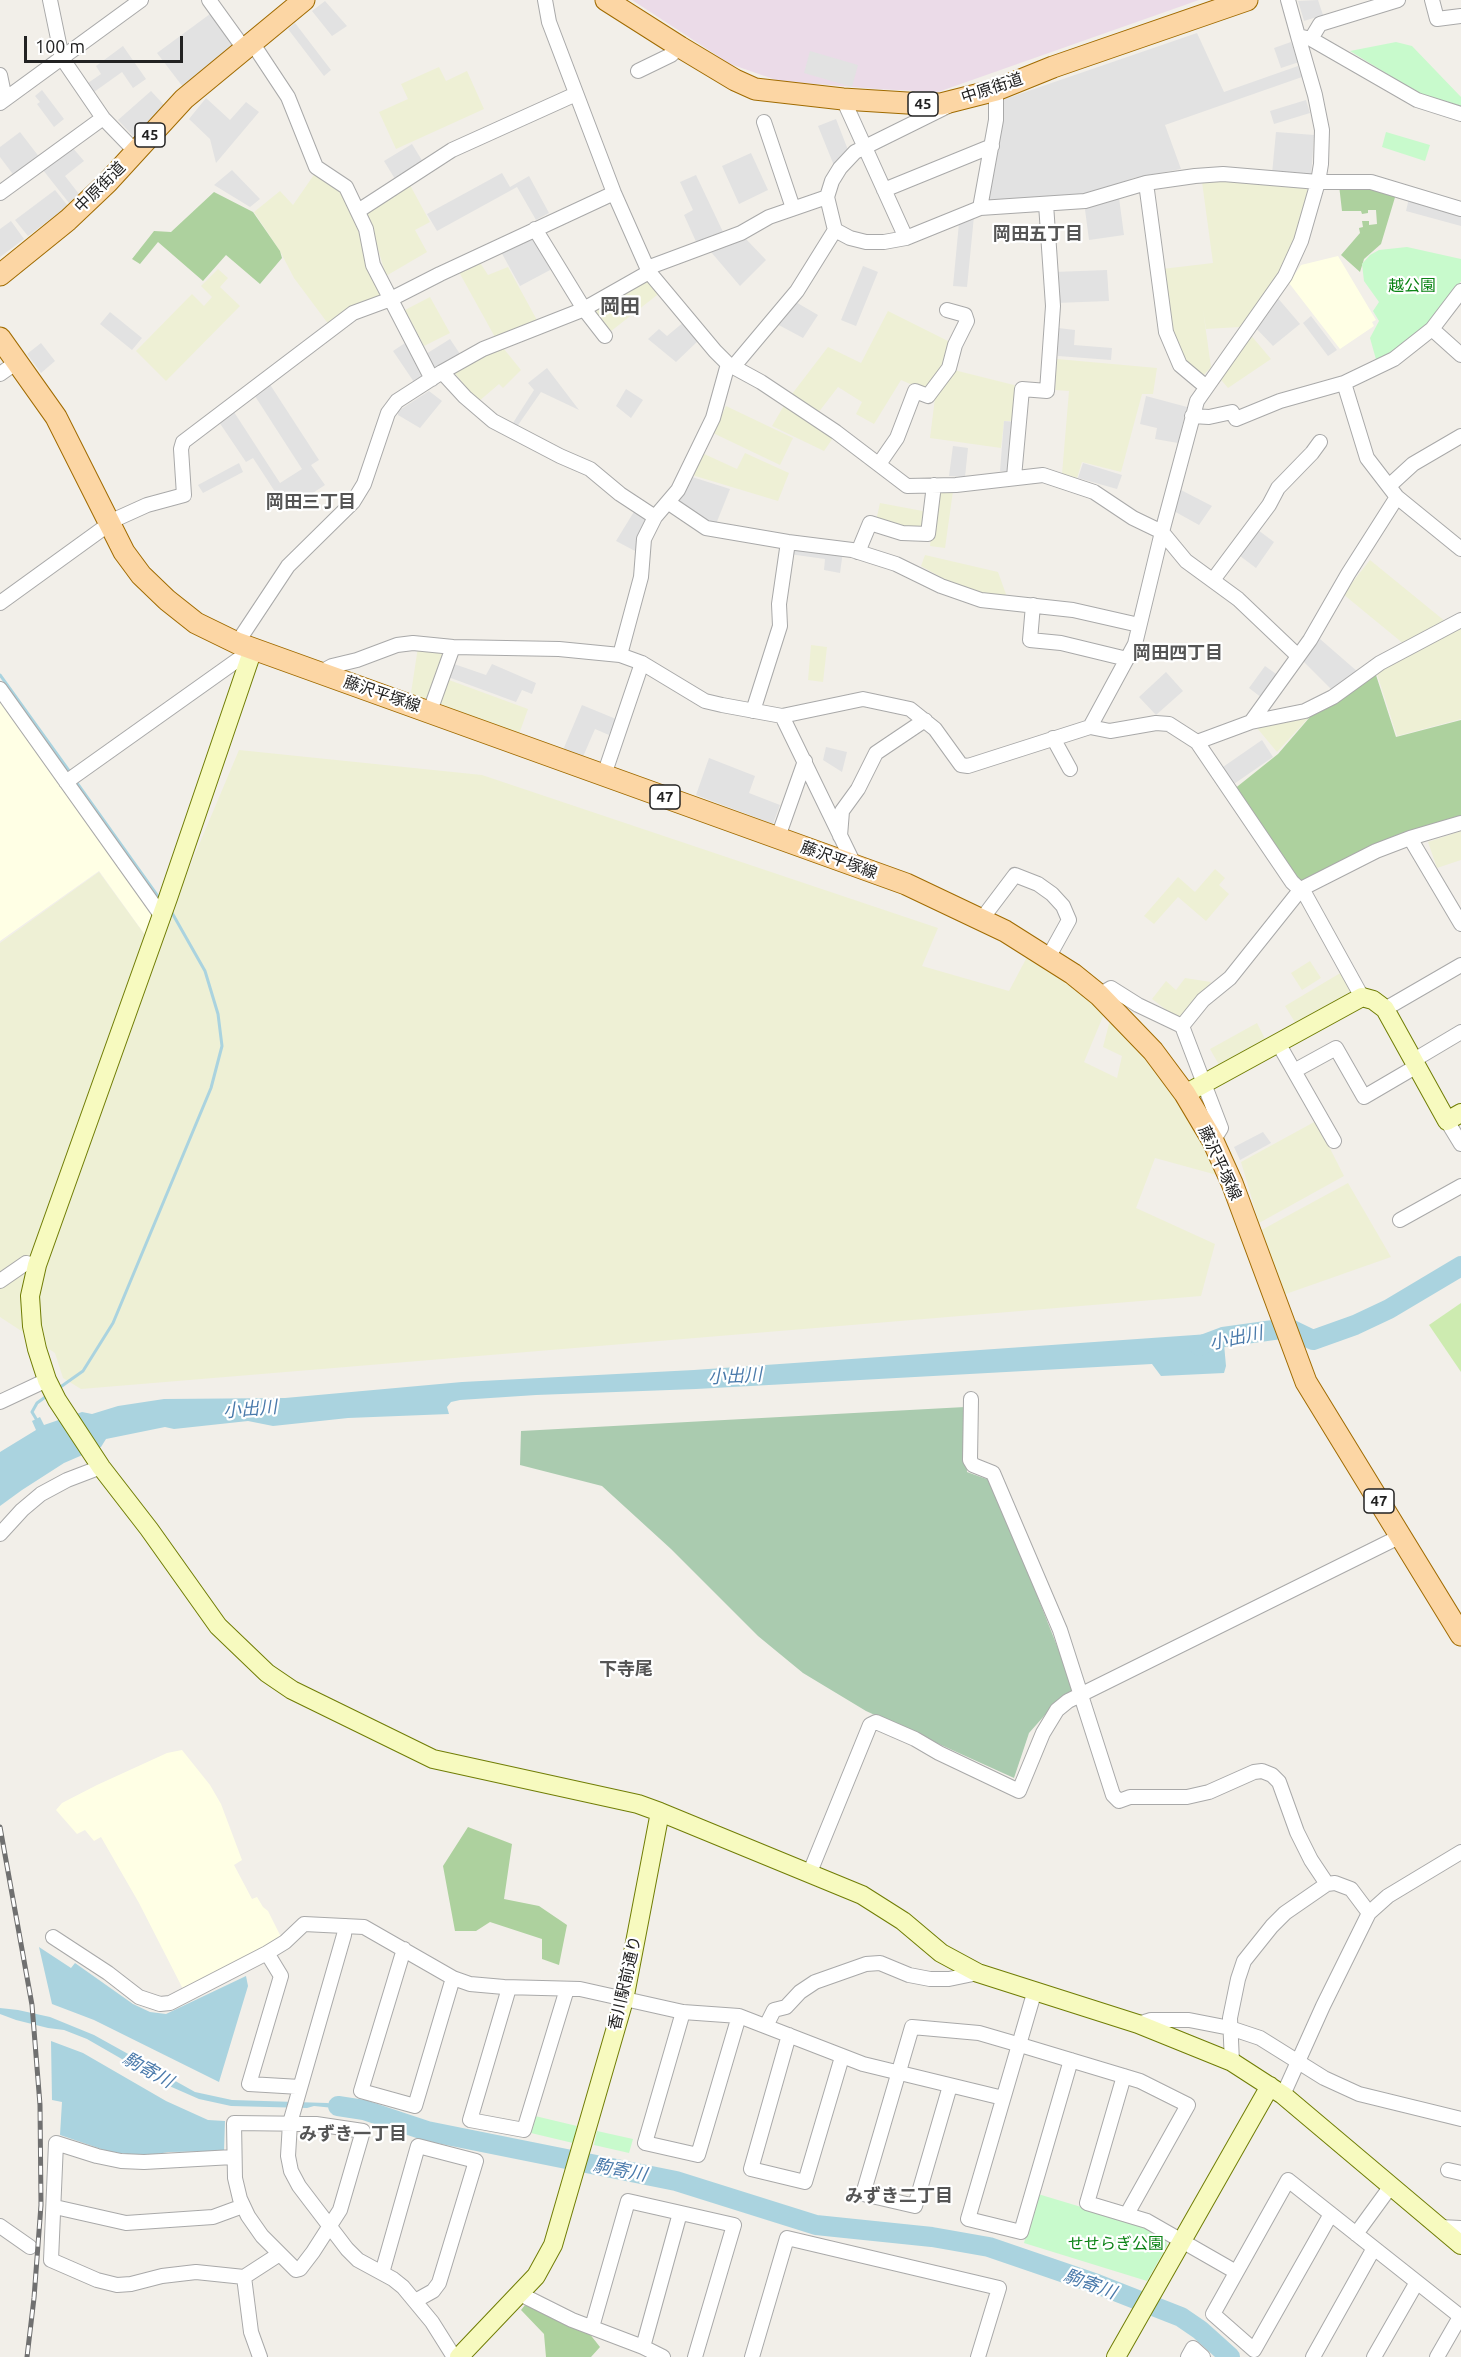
<!DOCTYPE html>
<html>
<head>
<meta charset="utf-8">
<style>
  body { margin:0 }
  #map { position:relative; width:1461px; height:2357px; overflow:hidden; background:#f2efe9; font-family:Ubuntu,sans-serif }
  canvas { display:block }
  .scale { position:absolute; left:24px; top:36px; width:159px; height:27px; box-sizing:border-box; border:3px solid #222; border-top:0; padding-left:8px; font-size:18px; line-height:21px; white-space:nowrap; color:#222; -webkit-text-stroke:4px #fff; paint-order:stroke }
</style>
</head>
<body>
<div id="map">
<canvas width="1461" height="2357"></canvas>
<div class="scale">100 m</div>
</div>
<script>
const context = document.querySelector('canvas').getContext('2d');
context.lineJoin = 'round';
function paint(path, color) { context.fillStyle = color; context.fill(path, 'evenodd'); }
const poly = rows => new Path2D(rows.map(r => 'M' + r).join(''));
function trace(path, color, width, dash) { context.strokeStyle = color; context.lineWidth = width; context.lineCap = dash ? 'butt' : 'round'; context.setLineDash(dash || []); context.stroke(path); }
function write(font, color, halo, rows, align = 'center') {
  context.font = font + ' Ubuntu,"Noto Sans JP",sans-serif'; context.lineWidth = 4.5; context.setLineDash([]); context.textBaseline = 'middle'; context.strokeStyle = halo; context.fillStyle = color; for (const [text, x, y, turn = 0] of rows) {
    context.save(); context.translate(x, y); context.rotate((+turn || 0) * Math.PI / 180); context.textAlign = isNaN(turn) ? turn : align; if (halo) context.strokeText(text, 0, 0); context.fillText(text, 0, 0); context.restore();
  }
}
const industrial = poly([
  [632,0,1199,0,938,92,877,89,779,81,730,64]
]);
const education = poly([
  [1338,256,1376,320,1372,322,1374,326,1340,349,1289,283,1301,265],
  [0,702,156,915,148,939,99,871,0,941],
  [182,1750,210,1785,221,1804,242,1860,234,1865,252,1899,257,1897,263,1907,268,1911,282,1939,184,1991,139,1903,101,1837,94,1841,85,1830,77,1834,56,1810,62,1803,97,1785,167,1753]
]);
const farmland = poly([
  [439,67,446,81,467,71,484,109,396,149,379,112,408,99,401,84],
  [318,169,345,186,389,295,332,329,294,278,280,251,254,212,280,191,293,205],
  [1235,179,1308,187,1297,238,1284,268,1240,327,1206,329,1203,310,1211,367,1203,376,1184,362,1170,332,1162,269,1213,263,1202,182],
  [410,185,430,222,415,230,427,252,386,276,367,212],
  [479,261,488,275,508,267,538,322,496,339,459,272],
  [218,269,228,278,220,287,240,306,166,381,136,351,192,294,204,306,212,297,201,286],
  [648,278,661,292,606,335,589,311],
  [430,297,450,333,424,346,405,310],
  [888,311,952,343,945,365,926,391,901,380,874,424,856,414,862,402,838,387,818,413,792,394,828,347,861,363],
  [1249,333,1271,359,1228,388,1217,375],
  [504,349,521,370,503,388,499,384,478,402,453,371,475,359],
  [1057,359,1157,368,1153,394,1142,394,1121,472,1082,462,1077,478,1062,474,1069,391,1055,390],
  [954,370,1018,386,1012,421,1004,421,1001,448,930,438,935,398],
  [786,402,835,435,824,451,772,426],
  [726,406,793,438,780,465,713,433],
  [702,453,737,469,745,453,789,473,778,501,692,475],
  [938,489,953,491,945,548,930,546],
  [880,503,928,512,923,529,876,521],
  [925,555,998,572,1007,597,983,595,946,580,921,566],
  [1370,560,1446,622,1405,645,1343,594],
  [1461,625,1461,719,1397,736,1376,671],
  [811,645,827,647,823,682,808,680],
  [418,647,448,650,428,702,411,693],
  [449,680,528,709,519,734,440,704],
  [1313,713,1277,752,1257,728],
  [239,750,482,775,938,928,922,966,1009,991,1027,957,1064,981,1104,1014,1084,1062,1117,1078,1122,1056,1103,1047,1110,1020,1152,1066,1177,1102,1202,1144,1217,1175,1155,1158,1136,1208,1215,1244,1201,1296,81,1389,63,1378,55,1353,0,1317,0,943,99,872,155,949],
  [1461,831,1461,860,1437,868,1428,842],
  [1215,869,1225,878,1219,885,1229,894,1206,921,1178,897,1154,924,1144,916,1178,877,1195,892],
  [1310,961,1321,978,1302,990,1291,973],
  [1342,972,1353,990,1296,1024,1285,1006],
  [1185,978,1211,982,1181,1021,1152,999,1166,981,1176,990],
  [1257,1023,1265,1039,1219,1065,1210,1049],
  [1316,1121,1344,1176,1259,1223,1241,1162],
  [1348,1183,1391,1257,1283,1295,1256,1233]
]);
const grass = poly([
  [1461,1303,1461,1372,1429,1325]
]);
const forest = poly([
  [1339,185,1368,187,1396,194,1381,244,1364,259,1360,272,1341,255,1360,233,1359,228,1363,227,1362,221,1369,221,1369,225,1377,224,1376,210,1368,210,1368,213,1362,214,1361,211,1342,211],
  [214,192,253,212,280,251,282,258,260,284,226,255,203,281,158,242,140,264,132,259,154,231,171,232],
  [1375,672,1396,737,1461,720,1461,819,1300,886,1233,790,1278,754,1316,710],
  [468,1827,512,1844,504,1899,539,1906,567,1925,559,1965,542,1959,542,1939,490,1922,476,1931,455,1931,443,1866],
  [525,2305,589,2333,600,2347,591,2357,546,2357,544,2334,521,2310]
]);
const cemetery = poly([
  [965,1407,967,1472,992,1481,1074,1689,1052,1707,1029,1733,1014,1778,866,1711,803,1673,758,1636,671,1549,602,1486,520,1465,521,1431]
]);
const park = poly([
  [1396,42,1412,46,1461,97,1461,106,1418,93,1350,51],
  [1386,132,1430,145,1425,161,1382,147],
  [1407,247,1461,259,1461,281,1450,301,1428,327,1377,363,1370,338,1379,321,1373,311,1379,302,1364,281,1362,264,1370,255,1379,250],
  [535,2116,577,2126,573,2143,531,2133],
  [597,2131,633,2139,629,2153,594,2145],
  [1038,2194,1141,2225,1166,2239,1167,2246,1147,2281,1024,2243]
]);
const parking = poly([
  [1318,0,1323,15,1304,21,1298,1],
  [325,1,347,26,332,36,312,11],
  [210,14,236,47,183,87,157,53],
  [295,23,331,70,324,76,288,29],
  [1197,33,1224,92,1298,66,1302,77,1165,125,1181,169,1133,178,1088,197,984,206,1002,100],
  [1291,42,1299,62,1281,68,1274,48],
  [123,46,146,79,133,88,122,72,94,92,88,83,101,74,96,66],
  [810,51,858,65,852,87,804,73],
  [42,90,64,119,54,127,37,104,40,102,35,96],
  [151,91,165,106,133,136,118,120],
  [206,98,230,120,246,102,259,112,216,163,210,139,189,119],
  [1306,100,1310,113,1274,124,1270,111],
  [836,119,848,150,835,168,818,126],
  [20,132,40,158,15,177,0,157,0,147],
  [1276,132,1314,135,1311,178,1272,174],
  [412,144,423,162,395,179,384,161],
  [72,147,84,161,65,176,79,194,69,203,43,170],
  [751,153,768,190,739,204,722,166],
  [232,170,260,199,250,207,214,185],
  [502,173,510,187,529,176,549,213,536,220,517,187,437,231,427,214],
  [696,175,724,234,698,246,684,215,693,210,680,182],
  [55,190,68,206,28,236,15,220],
  [1119,198,1124,235,1089,240,1084,202],
  [1409,198,1461,212,1461,226,1406,211],
  [974,216,967,287,953,286,959,223],
  [11,221,24,239,0,257,0,229],
  [533,235,552,269,520,286,501,252],
  [746,239,766,260,740,286,711,252],
  [863,266,878,272,856,326,841,320],
  [1107,270,1109,301,1056,303,1054,272],
  [1276,296,1300,324,1273,346,1252,324],
  [794,301,818,315,803,338,775,323],
  [110,312,142,338,132,350,100,324],
  [1311,316,1337,350,1328,356,1303,323],
  [685,321,700,339,676,362,648,339,659,329,667,336],
  [1058,328,1075,330,1074,345,1112,348,1111,360,1058,356],
  [450,339,460,354,435,368,426,354],
  [41,343,55,361,41,373,27,354],
  [405,343,426,374,414,382,393,351],
  [547,368,579,410,541,392,516,428,511,426,534,390,528,383],
  [269,383,319,460,311,465,325,485,287,510,253,458,246,462,219,422,234,412,280,483,302,469,253,393],
  [626,389,643,400,631,418,616,406],
  [429,391,442,401,420,428,398,415,398,411],
  [1146,396,1187,407,1178,443,1155,439,1157,428,1140,424],
  [1004,421,1016,422,1009,472,1000,471],
  [953,446,968,448,965,477,949,476],
  [239,463,243,472,203,493,198,485],
  [1083,463,1122,475,1117,489,1078,478],
  [689,476,730,489,716,524,706,523,678,503],
  [1179,489,1212,506,1199,525,1172,510],
  [635,510,649,518,637,552,616,541],
  [1258,530,1274,542,1256,568,1240,556],
  [791,543,843,551,840,573,824,570,825,559,789,554],
  [1320,639,1358,672,1335,693,1302,660],
  [454,664,486,675,492,664,536,683,532,694,522,690,516,702,448,677],
  [1265,666,1279,676,1262,698,1249,688],
  [1166,672,1183,691,1156,715,1139,697],
  [582,705,616,719,609,735,595,729,582,759,563,750],
  [1262,740,1273,757,1231,786,1220,769],
  [826,747,847,752,842,772,823,760],
  [709,758,755,776,749,793,780,805,773,824,696,795],
  [1263,1132,1271,1143,1240,1160,1234,1147]
]);
const water = poly([
  [1223,1333,1226,1366,1224,1373,1161,1376,1152,1364,696,1389,536,1395,460,1400,451,1402,447,1407,449,1414,348,1418,273,1426,248,1421,174,1429,165,1427,106,1439,101,1447,64,1463,22,1490,0,1506,0,1452,36,1430,32,1421,40,1417,44,1425,82,1412,92,1414,118,1406,164,1399,285,1398,462,1382,694,1370],
  [39,1947,71,1968,75,1963,133,2004,150,2012,166,2014,246,1976,248,1986,219,2082,94,2020,52,2004],
  [0,2008,18,2010,50,2017,94,2035,130,2055,133,2051,138,2055,136,2059,195,2092,232,2100,327,2103,365,2109,364,2111,314,2106,307,2108,231,2106,199,2099,167,2085,87,2039,64,2030,48,2028,16,2020,0,2014],
  [51,2041,83,2053,166,2101,208,2120,225,2121,224,2151,169,2152,145,2156,110,2152,60,2135,62,2102,52,2100]
]);
const stream = poly([
  [0,675,72,775],
  [75,780,160,899],
  [59,1388,83,1371,113,1323,211,1088,222,1046,218,1014,205,971,171,911],
  [38,1422,32,1412,37,1403,48,1395]
]);
const river = poly([
  [1199,1346,1223,1337,1288,1328,1313,1340,1355,1325,1389,1309,1461,1266],
  [338,2106,364,2110,427,2131,676,2181,816,2225,932,2237,989,2247,1097,2284,1181,2317,1200,2330,1230,2357]
]);
const street = poly([
  [50,0,62,58,103,118,135,151],
  [209,0,245,50],
  [545,0,549,22,614,193,649,272,715,351,728,364,761,382,836,432,907,486,956,485,1043,475,1094,492,1133,518,1162,532,1186,561,1238,599,1298,656],
  [1288,0,1298,36,1311,39,1417,100,1461,114],
  [1432,0,1437,19,1461,16],
  [1311,39,1320,24,1398,0],
  [253,44,288,97,316,167,346,187,366,229,373,265,432,379],
  [638,71,671,55,680,47],
  [0,75,5,99],
  [843,99,906,238],
  [0,103,141,0],
  [764,122,793,208],
  [1146,183,1166,332,1180,365,1205,386],
  [884,190,992,146],
  [0,193,103,118],
  [980,208,996,120,996,90],
  [358,211,452,150,576,94],
  [535,229,584,309,605,336],
  [835,230,850,238,866,242,884,242,906,238,980,208,1085,201,1146,183,1195,176,1223,174,1318,182,1371,182,1461,209],
  [647,268,741,233,769,217,827,197,832,181,840,168,855,152,948,106],
  [1461,291,1432,329,1394,359,1344,383,1367,458,1397,497,1461,549],
  [1432,329,1461,355],
  [734,366,797,291,835,230,827,197],
  [442,372,465,397,493,421,560,456,590,469,620,494,655,517],
  [0,374,17,362],
  [1192,416,1209,417,1232,412,1236,419,1280,401,1344,383],
  [879,464,897,438,915,391,928,396,949,368,955,345,967,321,965,315,947,310],
  [1014,477,1022,389,1047,391,1053,306,1046,204],
  [1389,486,1413,464,1461,436],
  [669,503,706,528,788,542,852,550,896,564,941,586,981,600,1073,610,1139,625],
  [858,552,870,523,902,533,928,534,934,485],
  [1213,580,1269,505,1278,488,1312,453,1320,442],
  [0,603,116,519,147,505,184,495,181,449,183,442,353,313,391,299,440,274,614,193],
  [1033,605,1030,640,1061,643,1127,659],
  [237,643,288,566,353,502,364,484,388,413,397,401,442,372,483,349,582,310,649,272],
  [620,655,641,577,644,539,655,517,678,490,713,418,728,364],
  [319,673,332,666,357,660,397,645,413,643,453,647,559,649,620,655,642,663,705,701,722,705,782,716,863,699,910,709,935,729,961,765,968,766,1090,727,1110,731,1156,723,1169,724,1197,742,1292,882,1305,894,1362,997],
  [0,689,161,915],
  [430,711,453,647],
  [753,711,780,626,779,604,788,542],
  [782,716,854,864],
  [1251,722,1310,640,1348,574,1397,497],
  [1090,727,1135,644,1162,532,1197,401,1285,276,1301,241,1318,182,1321,164,1322,130,1315,95,1298,36],
  [1053,738,1070,769],
  [1197,742,1251,722,1305,711,1333,697,1380,663,1461,620],
  [604,775,642,663],
  [66,782,253,649],
  [840,836,842,811,858,789,876,753,925,720],
  [778,837,805,761],
  [1410,838,1461,823],
  [981,920,1015,875,1038,884,1052,894,1063,906,1069,920,1048,958],
  [1099,995,1111,988,1138,1005,1182,1026,1221,1128,1213,1141],
  [1385,1009,1461,965],
  [1182,1026,1203,1000,1230,978,1301,889,1376,851,1410,838,1461,924],
  [1278,1043,1334,1141],
  [1414,1060,1461,1032],
  [1294,1071,1336,1048,1364,1097,1417,1066],
  [1447,1121,1461,1144],
  [1400,1220,1461,1186],
  [0,1281,26,1263,37,1265],
  [971,1399,970,1460,973,1465,993,1473,1060,1630,1113,1795,1119,1801,1130,1797,1187,1797,1209,1792,1254,1772,1262,1771,1272,1775,1279,1782,1297,1832,1311,1860,1327,1884],
  [0,1402,47,1380],
  [0,1534,22,1510,41,1494,67,1480,101,1467],
  [810,1872,870,1725,876,1722,915,1739,939,1753,1019,1791,1043,1733,1057,1710,1068,1701,1401,1536],
  [345,1926,344,1935,290,2123,288,2156,291,2171,299,2186,347,2249,358,2260,393,2279,403,2287,432,2322,454,2357],
  [53,1937,108,1973,139,1997,160,2004,170,2003,267,1953,285,1942,304,1924,364,1927,453,1978,470,1984,504,1987,580,1989,683,2012,739,2016,863,2064,1003,2098],
  [404,1949,361,2091,415,2106,453,1978],
  [267,1953,281,1976,249,2084,300,2087],
  [509,1988,470,2120,524,2130,567,1989],
  [1035,1990,968,2219,1021,2232,1071,2060],
  [683,2012,645,2143,698,2155,739,2016],
  [1138,2024,1151,2020,1189,2020,1230,2028,1260,2038,1324,2078,1359,2094,1461,2119],
  [766,2026,774,2010,786,2007,800,1992,815,1982,866,1964,880,1963,909,1975,930,1979,949,1979,978,1973],
  [789,2035,751,2169,805,2182,842,2057],
  [1232,2062,1230,2018,1238,1979,1244,1961,1272,1926,1285,1913,1327,1884,1335,1883,1351,1889,1369,1913],
  [1124,2076,1087,2203,1147,2221,1236,2272],
  [950,2086,915,2206,863,2194,912,2027,979,2033,1027,2047,1140,2081,1188,2105,1127,2214],
  [1283,2095,1323,2006,1369,1913,1388,1896,1461,1852],
  [234,2123,316,2124,363,2131,340,2210,313,2252,300,2269,296,2270,262,2236,248,2216,240,2199,235,2178,234,2123],
  [233,2157,144,2162,121,2161,97,2156,56,2143,51,2260,97,2280,117,2285,131,2284,162,2276,196,2272,244,2277,278,2255],
  [1448,2170,1461,2173],
  [55,2207,126,2223,213,2217,243,2206],
  [1331,2214,1254,2350,1213,2314,1288,2180,1331,2214,1461,2317],
  [0,2226,30,2247],
  [1440,2227,1461,2228],
  [1356,2234,1391,2186],
  [382,2273,418,2146,476,2161,439,2283,433,2291,415,2301],
  [244,2277,251,2332,260,2357],
  [520,2294,572,2320,643,2347,663,2357],
  [592,2327,628,2201,734,2225,695,2357],
  [643,2347,680,2213],
  [752,2357,787,2238,999,2288,978,2357],
  [1188,2357,1193,2348,1203,2357],
  [1313,2357,1374,2248],
  [1374,2357,1417,2282],
  [1437,2357,1460,2317]
]);
const secondary = poly([
  [253,649,168,898,37,1265,30,1296,32,1326,37,1349,47,1380,57,1400,101,1467,149,1529,218,1626,267,1673,292,1690,433,1759,638,1804,660,1812,862,1895,903,1921,941,1953,978,1973,1138,2024,1232,2062,1283,2095,1461,2245],
  [1185,1094,1362,997,1373,1000,1385,1009,1447,1121,1461,1113],
  [459,2357,536,2276,553,2245,624,2000,660,1812],
  [1116,2357,1270,2086]
]);
const primary = poly([
  [606,0,680,47,735,80,755,89,843,99,923,104,941,104,996,90,1053,67,1247,0],
  [0,275,68,220,107,183,184,99,304,0],
  [0,338,56,417,124,552,141,575,167,600,196,623,237,643,906,884,1005,931,1073,974,1099,995,1153,1051,1185,1094,1213,1141,1232,1183,1306,1382,1461,1635]
]);
const rail = poly([
  [0,1827,32,2005,40,2105,41,2205,34,2298,27,2357]
]);
const shields = [
  [923,104,30],
  [150,135,30],
  [665,797,30],
  [1379,1501,30]
];
const shieldNames = [
  ["45",923,104],
  ["45",150,135],
  ["47",665,797],
  ["47",1379,1501]
];
const streetNames = [
  ["中原街道",992,88,-18],
  ["中原街道",100,187,-45],
  ["藤沢平塚線",382,694,19],
  ["藤沢平塚線",839,860,20],
  ["藤沢平塚線",1220,1163,65],
  ["香川駅前通り",625,1983,-77]
];
const parkNames = [
  ["越公園",1412,286],
  ["せせらぎ公園",1116,2244]
];
const neighbourhoodNames = [
  ["岡田五丁目",1038,234],
  ["岡田三丁目",311,502],
  ["岡田四丁目",1178,653],
  ["下寺尾",626,1669],
  ["みずき一丁目",353,2134],
  ["みずき二丁目",899,2196]
];
const waterNames = [
  ["小出川",1236,1338,-12],
  ["小出川",735,1376,-3],
  ["小出川",250,1409,-5],
  ["駒寄川",148,2070,29],
  ["駒寄川",620,2170,11],
  ["駒寄川",1090,2284,20]
];
const quarterNames = [
  ["岡田",620,306]
];
paint(industrial, '#ebdbe8');
paint(education, '#ffffe5');
paint(farmland, '#eef0d5');
paint(grass, '#cdebb0');
paint(forest, '#add19e');
paint(cemetery, '#aacbaf');
paint(park, '#c8facc');
paint(parking, '#e2e2e2');
paint(water, '#aad3df');
trace(stream, '#aad3df', 3);
trace(river, '#aad3df', 20);
trace(street, '#a9a9a9', 16);
trace(secondary, '#707d05', 20);
trace(primary, '#a06b00', 23);
trace(street, '#fff', 14);
trace(secondary, '#f7fabf', 18);
trace(primary, '#fcd6a4', 21);
trace(rail, '#707070', 5);
trace(rail, '#fff', 3, [9]);
for (const [x, y, w] of shields) { const box = new Path2D(); box.roundRect(x - w / 2, y - 12, w, 24, 4.5); context.fillStyle = '#fff'; context.fill(box); trace(box, '#222', 1.5); }
write('bold 15px', '#222', null, shieldNames);
write('16px', '#222', '#fff', streetNames);
write('16px', '#0c8416', '#fff', parkNames);
write('bold 18px', '#555', '#fff', neighbourhoodNames);
write('italic 18px', '#4a7aab', '#fff', waterNames);
write('bold 20px', '#555', '#fff', quarterNames);
</script>
</body>
</html>
